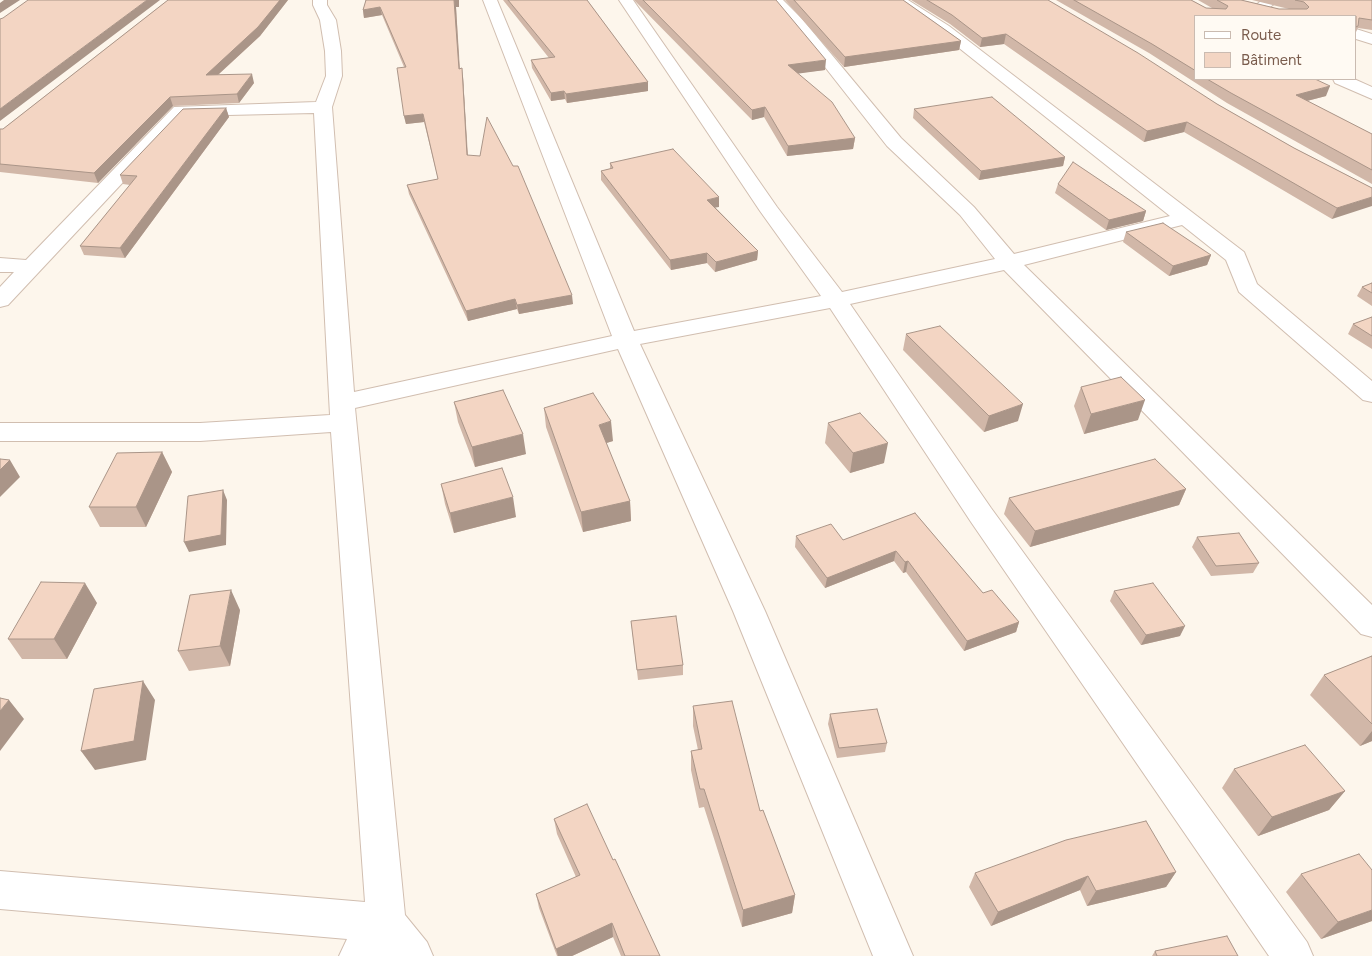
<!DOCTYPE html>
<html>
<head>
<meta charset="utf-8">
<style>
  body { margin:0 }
  #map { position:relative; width:1372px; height:956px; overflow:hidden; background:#fdf6ec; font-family:Figtree,sans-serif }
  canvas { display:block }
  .legend { position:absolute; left:1194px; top:15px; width:162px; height:65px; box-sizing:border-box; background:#fffaf3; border:1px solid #cabbb1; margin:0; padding:6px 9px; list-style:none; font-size:15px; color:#7a5c4d }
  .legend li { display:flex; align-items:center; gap:10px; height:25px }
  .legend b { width:25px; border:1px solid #cabbb1 }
</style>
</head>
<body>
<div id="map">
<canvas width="1372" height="956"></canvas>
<ul class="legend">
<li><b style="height:6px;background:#fff"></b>Route</li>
<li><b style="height:14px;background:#f3d5c3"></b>Bâtiment</li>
</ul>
</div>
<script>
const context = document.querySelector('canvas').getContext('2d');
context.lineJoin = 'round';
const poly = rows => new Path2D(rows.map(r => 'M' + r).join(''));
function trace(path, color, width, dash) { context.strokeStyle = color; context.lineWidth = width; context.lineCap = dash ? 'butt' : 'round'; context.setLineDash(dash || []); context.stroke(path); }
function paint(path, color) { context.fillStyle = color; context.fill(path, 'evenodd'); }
const minor = poly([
  [313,0,327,0,327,5,336,20,341,51,342,76,332,107,354,392,612,336,483,0,497,0,634,331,821,296,760,211,619,0,633,0,777,207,842,292,995,259,960,215,887,146,792,25,768,0,783,0,802,19,901,138,974,207,1014,254,1170,216,939,32,891,0,908,0,949,26,1244,252,1257,284,1372,381,1372,402,1363,400,1239,292,1226,260,1182,225,1024,265,1372,605,1372,637,1361,634,1004,270,850,304,991,508,1307,942,1313,956,1269,956,971,522,830,308,640,344,765,611,913,956,873,956,733,611,618,349,355,408,405,915,427,942,433,956,339,956,347,939,0,909,0,871,365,902,331,432,200,441,0,441,0,423,200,423,330,415,314,113,185,116,8,305,0,307,0,287,14,272,0,272,0,258,26,260,174,107,316,102,326,76,325,51,320,20,313,5,313,0],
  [1262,0,1279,0,1265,11,1255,11,1253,8,1262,0],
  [1356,29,1372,34,1372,44,1356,39,1356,29],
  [1333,79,1354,79,1372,87,1372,99,1335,83,1333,79]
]);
const wall = poly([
  [168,0,288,0,260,36,218,75,254,83,239,103,173,106,98,183,0,172,0,129,3,129],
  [366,0,459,0,459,7,456,7,460,69,463,77,468,155,573,304,519,314,517,309,468,321,409,194,407,185,438,179,424,122,406,124,404,116,404,67,382,15,364,18,363,10],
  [503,0,587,0,648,82,648,91,567,103,565,99,551,101,532,68,531,60,549,58],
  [634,0,695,0,825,70,798,73,855,138,853,149,787,156,764,117,752,120],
  [785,0,903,0,961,41,959,50,844,67],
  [911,0,1048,0,1217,104,1294,148,1372,188,1332,219,1184,132,1144,142,1004,44,980,47,950,24],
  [1056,0,1191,0,1206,8,1212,8,1198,0,1241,0,1279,9,1289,9,1252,0,1372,0,1372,30,1358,28,1356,32,1356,16,1196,16,1196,79,1315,79,1326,96,1307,101,1372,134,1372,184,1227,103,1149,53],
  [226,108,229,117,125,258,84,255,80,246,130,185,123,184,120,175],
  [914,109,1065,157,1063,166,979,180,913,118],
  [610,163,719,207,715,207,758,251,757,260,715,272,707,263,671,270,601,180,601,171,610,169],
  [1058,184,1146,211,1143,221,1106,230,1055,193],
  [1126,232,1211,255,1207,265,1169,276,1123,242],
  [1372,283,1372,306,1357,296,1362,287],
  [1372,317,1372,349,1348,334,1353,324],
  [906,334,1018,421,984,432,903,350],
  [1081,387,1138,420,1084,434,1074,406],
  [454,402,526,454,475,467,458,422],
  [544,408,613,441,606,443,630,501,631,521,583,532,546,427],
  [828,423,884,463,850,473,825,443],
  [162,452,172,472,146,527,100,527,89,507],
  [441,484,516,517,454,533,445,504],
  [1186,489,1179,505,1030,547,1004,514,1009,498],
  [915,513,983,593,1019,622,1016,632,964,651,906,572,903,573,894,561,825,588,795,547,796,536,843,540],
  [1197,537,1259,563,1253,573,1211,576,1192,547],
  [1114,591,1180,636,1141,645,1110,601],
  [97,603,67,659,22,659,8,639],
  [240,610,230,666,189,671,178,651],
  [631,621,683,665,683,675,638,680],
  [1372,656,1372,741,1360,746,1310,695,1324,675],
  [693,706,760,811,795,895,792,913,742,927,704,807,699,808,691,770,691,751,698,750,693,726],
  [830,714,887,743,885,752,837,758,828,724],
  [1234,769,1345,791,1329,810,1258,836,1222,788],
  [554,819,613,860,660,956,621,956,613,937,572,956,557,956,539,908,536,894,576,877,557,834],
  [1176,872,1166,887,1087,906,1080,890,991,926,969,887,975,873],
  [1301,874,1372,921,1321,939,1286,892],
  [1155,951,1238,956,1152,956]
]);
const shadedWall = poly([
  [4,0,20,0,0,13,0,3],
  [147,0,160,0,0,121,0,109],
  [280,0,288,0,260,36,209,83,206,75],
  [454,0,459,0,459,7,456,7,460,77,459,69],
  [380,7,382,15,364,18,363,10],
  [1006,34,1004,44,980,47,982,38],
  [961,41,959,50,844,67,845,57],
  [826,60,825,70,788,75,788,65],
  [462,68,463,77,468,164,467,155],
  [252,74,254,83,239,103,237,94],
  [648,82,648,91,567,103,566,94],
  [1330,86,1326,96,1291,105,1296,95],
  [564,91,565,99,551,101,551,93],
  [170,97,173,106,98,183,94,173],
  [765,107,764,117,752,120,752,110],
  [226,108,229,117,125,258,120,248],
  [423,114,424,122,406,124,404,116],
  [1187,122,1184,132,1144,142,1147,131],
  [855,138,853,149,787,156,788,146],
  [1065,157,1063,166,979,180,981,171],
  [719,197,719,207,707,209,707,200],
  [1372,197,1372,206,1332,219,1337,208],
  [1146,211,1143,221,1106,230,1109,220],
  [758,251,757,260,715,272,716,262],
  [707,253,707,263,671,270,670,260],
  [1211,255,1207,265,1169,276,1173,266],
  [572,295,573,304,519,314,517,305],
  [515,299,517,309,468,321,466,311],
  [1145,400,1138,420,1084,434,1091,414],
  [1023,404,1018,421,984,432,989,416],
  [611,421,613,441,600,445,599,425],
  [523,434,526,454,475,467,472,447],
  [888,443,884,463,850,473,853,453],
  [162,452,172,472,146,527,136,507],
  [10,460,20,477,0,497,0,470],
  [1186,489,1179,505,1030,547,1035,531],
  [223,490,227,500,226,545,189,552,184,542],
  [513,497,516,517,454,533,450,513],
  [630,501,631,521,583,532,581,512],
  [896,551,894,561,825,588,827,578],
  [908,561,906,572,903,573,905,562],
  [85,583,97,603,67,659,54,639],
  [231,590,240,610,230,666,220,646],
  [1019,622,1016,632,964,651,967,641],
  [1185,626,1180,636,1141,645,1146,635],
  [143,681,155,700,146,760,95,770,81,751],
  [9,700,24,719,0,751,0,711],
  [1372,731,1372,741,1360,746],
  [1345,791,1329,810,1258,836,1272,817],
  [1176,872,1166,887,1087,906,1096,891],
  [1088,876,1080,890,991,926,998,912],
  [795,895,792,913,742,927,743,910],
  [1372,910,1372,921,1321,939,1338,922],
  [612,923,613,937,572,956,558,956,556,949]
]);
const building = poly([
  [28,0,147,0,0,109,0,19,3,18,28,0],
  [168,0,280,0,258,27,206,75,252,74,237,94,170,97,94,173,0,164,0,129,3,129,168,0],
  [366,0,454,0,459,69,462,68,467,155,480,156,487,117,513,166,518,166,572,295,517,305,515,299,466,311,407,185,438,179,423,114,404,116,397,68,406,67,380,7,363,10,366,0],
  [508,0,587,0,648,82,566,94,564,91,551,93,531,60,555,57,508,0],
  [643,0,776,0,826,60,788,65,832,102,855,138,788,146,765,107,752,110,643,0],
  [794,0,903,0,961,41,845,57,794,0],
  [927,0,1048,0,1138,53,1217,104,1294,148,1372,188,1372,197,1337,208,1187,122,1147,131,1006,34,982,38,952,15,927,0],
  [1074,0,1191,0,1206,8,1226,9,1228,6,1217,0,1241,0,1279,9,1307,9,1309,7,1304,2,1295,0,1372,0,1372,20,1359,18,1358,26,1356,27,1356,16,1196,16,1196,71,1152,44,1074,0],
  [1207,79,1315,79,1330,86,1296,95,1372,134,1372,170,1231,93,1207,79],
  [992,97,1065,157,981,171,914,109,992,97],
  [226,108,120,248,80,246,137,176,120,175,183,109,226,108],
  [673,149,719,197,707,200,758,251,716,262,707,253,670,260,601,171,613,168,610,163,673,149],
  [1073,162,1146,211,1109,220,1058,184,1073,162],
  [1163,223,1211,255,1173,266,1126,232,1163,223],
  [1372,283,1372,293,1362,287,1372,283],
  [1372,317,1372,336,1353,324,1372,317],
  [940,326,1023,404,989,416,906,334,940,326],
  [1121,377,1145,400,1091,414,1081,387,1121,377],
  [503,390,523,434,472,447,454,402,503,390],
  [593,393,611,421,599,425,630,501,581,512,544,408,593,393],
  [860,413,888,443,853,453,828,423,860,413],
  [162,452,136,507,89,507,117,453,162,452],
  [0,459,10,460,0,470,0,459],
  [1155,459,1186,489,1035,531,1009,498,1155,459],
  [502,468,513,497,450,513,441,484,502,468],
  [223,490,221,535,184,542,188,496,223,490],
  [915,513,983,593,992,590,1019,622,967,641,908,561,905,562,896,551,827,578,796,536,831,524,843,540,915,513],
  [1239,533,1259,563,1216,566,1197,537,1239,533],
  [41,582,85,583,54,639,8,639,41,582],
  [1153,583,1185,626,1146,635,1114,591,1153,583],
  [231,590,220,646,178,651,190,595,231,590],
  [676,616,683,665,637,670,631,621,676,616],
  [1372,656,1372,724,1324,675,1372,656],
  [143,681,134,741,81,751,94,689,143,681],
  [0,698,9,700,0,711,0,698],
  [732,701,760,811,763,810,795,895,743,910,704,789,700,789,691,751,702,749,693,706,732,701],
  [877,709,887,743,839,748,830,714,877,709],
  [1305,745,1345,791,1272,817,1234,769,1305,745],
  [587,804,613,860,615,859,660,956,625,956,612,923,556,949,536,894,580,875,554,819,587,804],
  [1146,821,1176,872,1096,891,1088,876,998,912,975,873,1066,840,1146,821],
  [1359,854,1372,870,1372,910,1338,922,1301,874,1359,854],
  [1227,936,1238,956,1157,956,1155,951,1227,936]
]);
trace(minor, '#d1beb0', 2);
paint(minor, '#fff');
paint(wall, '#d1b7a8');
paint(shadedWall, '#aa9588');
paint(building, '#f3d5c3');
trace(building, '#aa9588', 1);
</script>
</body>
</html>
